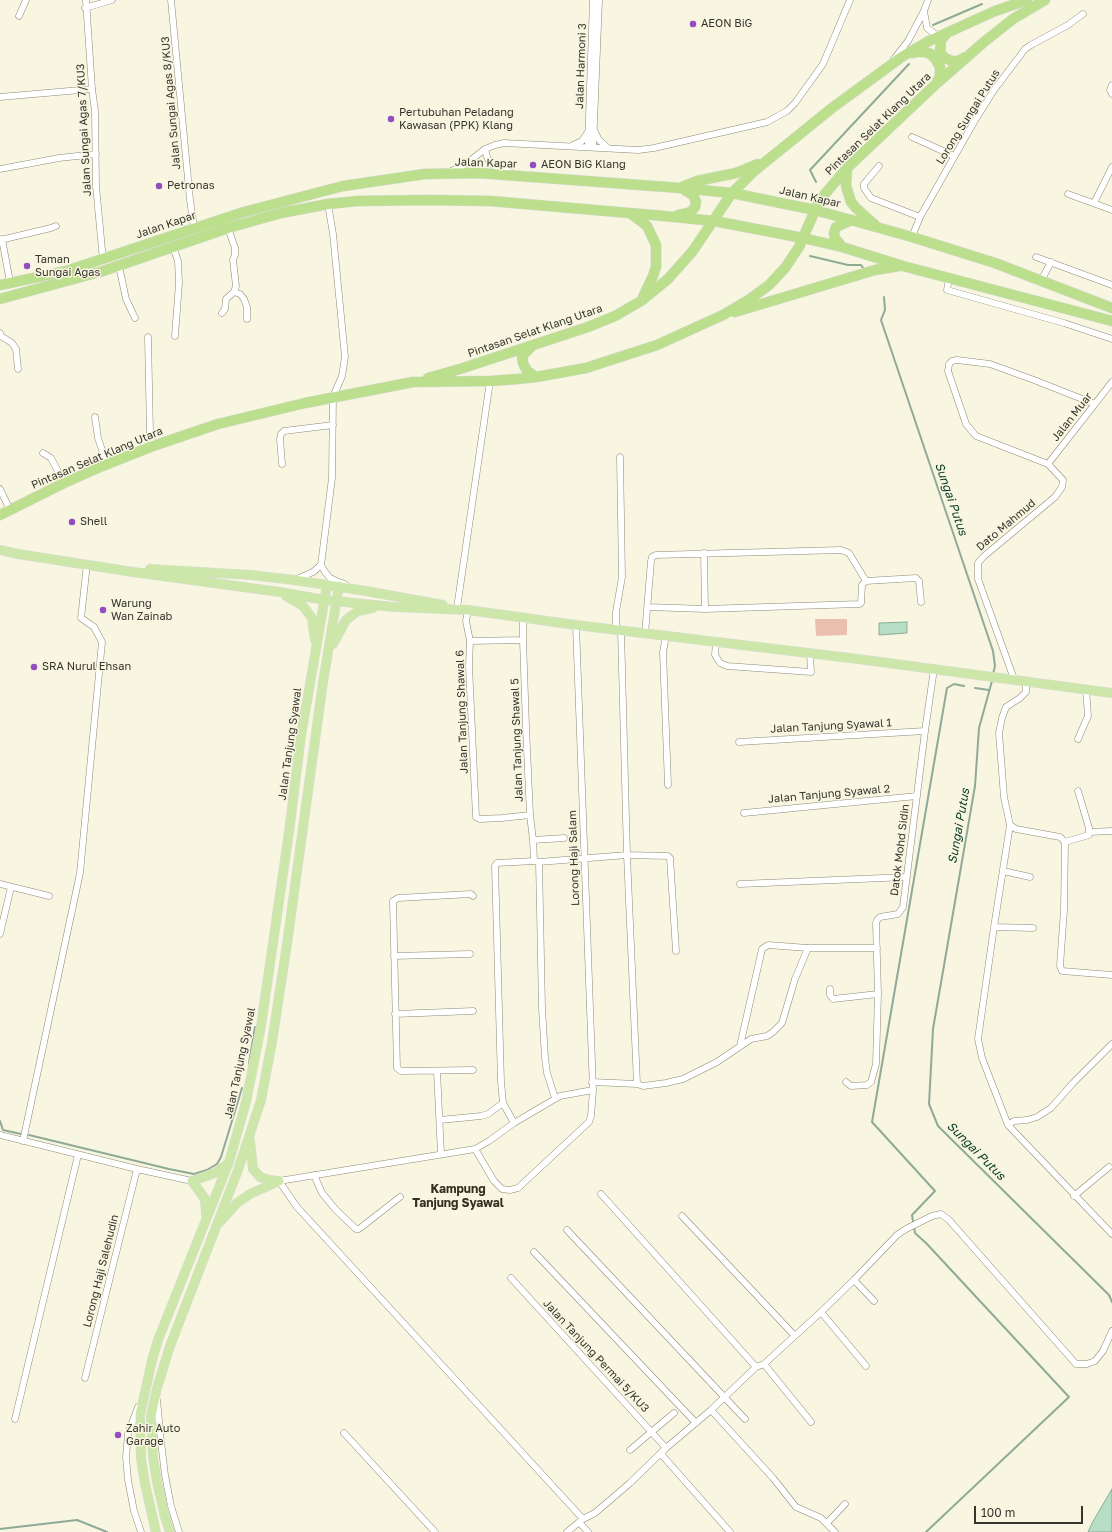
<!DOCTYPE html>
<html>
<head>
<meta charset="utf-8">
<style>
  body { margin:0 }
  #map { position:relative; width:1112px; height:1532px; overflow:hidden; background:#f8f5e1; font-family:"Golos Text",sans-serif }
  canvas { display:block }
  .scale { position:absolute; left:974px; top:1506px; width:109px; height:18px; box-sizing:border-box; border:2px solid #36352d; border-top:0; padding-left:5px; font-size:12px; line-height:14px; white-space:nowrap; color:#36352d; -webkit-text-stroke:3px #f8f5e1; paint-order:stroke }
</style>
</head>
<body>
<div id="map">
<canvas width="1112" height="1532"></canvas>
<div class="scale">100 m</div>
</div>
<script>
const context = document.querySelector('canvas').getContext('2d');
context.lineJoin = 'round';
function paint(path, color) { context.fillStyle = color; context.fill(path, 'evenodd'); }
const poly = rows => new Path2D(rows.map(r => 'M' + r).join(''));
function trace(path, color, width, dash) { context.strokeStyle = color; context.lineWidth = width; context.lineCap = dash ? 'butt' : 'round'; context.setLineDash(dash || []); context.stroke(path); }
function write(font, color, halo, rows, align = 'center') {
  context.font = font + ' "Golos Text",sans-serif'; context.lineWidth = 3; context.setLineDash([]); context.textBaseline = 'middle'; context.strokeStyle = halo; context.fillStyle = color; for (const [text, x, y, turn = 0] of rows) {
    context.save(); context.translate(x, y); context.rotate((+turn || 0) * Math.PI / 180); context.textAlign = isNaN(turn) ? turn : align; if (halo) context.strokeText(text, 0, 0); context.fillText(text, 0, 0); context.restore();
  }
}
const green = poly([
  [815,619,847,619,847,635,816,636]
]);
const water = poly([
  [907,622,907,633,879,635,879,623,907,622],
  [1112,1489,1112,1532,1088,1532,1092,1523,1112,1489]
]);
const stream = poly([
  [933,25,982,4],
  [816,182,810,170,909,64],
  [830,200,835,206],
  [810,256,848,265,861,265,864,269],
  [884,297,885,310,881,320,993,651,995,666,993,674],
  [992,681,979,728,975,786,933,1029,929,1104,938,1126,1109,1295,1112,1302],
  [975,688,989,690],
  [249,1063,255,1027],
  [0,1121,3,1130,21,1134],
  [29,1135,169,1169,194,1174,207,1170,217,1164,221,1157,242,1088],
  [0,1529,77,1520,107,1532],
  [926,1532,1069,1397,927,1244,915,1233,912,1215,935,1191,872,1122,947,688,954,684,964,686]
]);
const minor = poly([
  [86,0,92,89,95,111,96,186,103,260],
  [171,0,190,200,194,228],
  [928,0,924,11,927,28,935,34,941,35],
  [85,8,112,0],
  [19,16,26,0],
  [894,59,908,41,924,11],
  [1112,85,1110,90,1112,94],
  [0,97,92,89],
  [594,130,599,140,608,148],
  [912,137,954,156],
  [573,145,582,141,588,132],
  [588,147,593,0],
  [593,147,599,0],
  [485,149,487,157,490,163,495,166,510,172],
  [879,166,864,184,864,188,871,198,920,217],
  [0,169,59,158,96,154],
  [451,171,463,166,485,149,495,145,504,143,638,150,654,148,767,122,787,111,795,103,823,64,850,0],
  [1068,194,1112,210],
  [1094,203,1112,167],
  [912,237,920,217,974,122,994,90,1019,57,1025,49,1031,45,1068,25,1083,14],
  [2,239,10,282],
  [0,240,51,228,56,226],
  [173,247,178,261,179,283,175,336],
  [1036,257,1112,285],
  [119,266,126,299,135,318],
  [949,278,947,290,1064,323,1112,339],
  [1041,281,1051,262],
  [234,292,240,294,244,299,247,307,247,319],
  [222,313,225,309,226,299,234,292,236,286,233,260,235,255,235,248,228,228],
  [0,333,1,336,12,343,16,349,18,369],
  [148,337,150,433,153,446],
  [95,417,98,438,107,465],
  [43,453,51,458,64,483],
  [282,464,280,439,281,434,284,431,333,425],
  [1048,464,1112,382],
  [0,489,10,510],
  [704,553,705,609],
  [321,565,332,478,333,397,342,376,345,357,333,234,328,204],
  [321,565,325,572,330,578,336,581,345,584],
  [297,579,313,572,321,565],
  [648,607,705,609,859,604,861,603,862,585,866,581,916,578,919,581,921,602],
  [457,608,490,381],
  [468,610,466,621,470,641,469,666,476,817,480,819,502,818,530,815],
  [523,618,523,640,526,727,530,815,533,840,534,861],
  [616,630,616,612,622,577,620,457],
  [621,631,627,855,637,1084],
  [645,634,651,561,652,557,656,555,841,550,849,553,866,581],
  [666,636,663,652,668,785],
  [470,641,523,640],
  [716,642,715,655,720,663,727,666,811,672,810,654],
  [1014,679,978,579,978,563,983,557,1055,497,1062,487,1063,480,1048,464,976,436,966,424,948,371,949,364,952,361,957,360,990,364,1034,380,1095,404],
  [1026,681,1026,692,1020,698,1006,707,1002,718,999,733,1004,797,1010,825,994,927,978,1039,982,1058,1008,1125,1112,1234],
  [1078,739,1088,716,1086,689],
  [739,742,925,731],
  [744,813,917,796],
  [1010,825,1016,829,1060,837,1065,842,1064,910,1060,966,1062,971,1112,975],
  [1089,832,1112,831],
  [533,840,564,838],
  [1065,842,1089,835,1089,828,1078,791],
  [539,862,542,1008,545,1058,547,1073,555,1098],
  [1003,871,1030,877],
  [0,884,49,896],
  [740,884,907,877],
  [473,896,471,894,398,898,393,901,397,1068,401,1071,473,1070],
  [994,927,1033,928],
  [0,934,11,887],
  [394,956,470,954],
  [830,989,830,995,833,999,878,994],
  [395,1014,473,1011],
  [740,1046,762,949,768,945,808,948,877,948],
  [437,1071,441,1154],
  [592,1082,637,1084,643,1086,666,1083,683,1079,717,1062,751,1039,767,1036,773,1032,782,1023,795,979,808,948],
  [846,1082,851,1086,867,1085,871,1082,876,1064,878,994,876,923,877,920,880,917,898,914,903,907,925,731,934,669],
  [440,1120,481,1116,488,1114,503,1103],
  [514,1123,503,1103,501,1082,495,866,497,863,534,861,539,862,627,855,668,856,670,858,676,951],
  [1008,1125,1014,1121,1027,1120,1037,1117,1051,1108,1073,1083,1112,1044],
  [0,1135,137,1169,192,1181],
  [23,1141,80,873,102,642,94,627,81,618,87,564],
  [475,1149,494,1181,502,1189,510,1190,518,1188,589,1122,591,1116,593,1090,576,625],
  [314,1175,322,1193,336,1210,356,1229,359,1229,400,1197],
  [601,1194,756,1367],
  [1074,1196,1109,1167],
  [682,1216,794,1335],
  [567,1230,745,1419],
  [534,1252,696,1423],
  [511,1278,666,1448],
  [854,1280,874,1301],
  [821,1312,866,1366],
  [764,1364,811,1422],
  [85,1378,137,1169],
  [157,1400,161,1442,165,1475,171,1506,179,1532],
  [138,1407,128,1434,126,1457,128,1480,134,1511,141,1532],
  [711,1410,773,1478,796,1507,821,1518,835,1532],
  [15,1419,78,1155],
  [344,1433,435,1532],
  [630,1450,674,1413],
  [661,1454,730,1532],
  [583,1519,297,1207,279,1181,475,1149,489,1141,514,1123,560,1096,593,1090],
  [579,1522,588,1532],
  [827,1523,845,1504],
  [567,1532,583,1519,595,1513,630,1483,666,1448,711,1410,756,1367,764,1364,821,1312,854,1280,897,1235,906,1229,932,1216,941,1214,949,1220,1076,1364,1087,1364,1095,1361,1103,1351,1112,1331]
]);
const primary = poly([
  [0,550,18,554,133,572,280,592,325,600,394,607,468,610,576,625,858,659,1112,693],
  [150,569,251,575,294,580,366,591,443,605],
  [286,596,303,606,312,618,315,640],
  [333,644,346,620,358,611,373,608],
  [250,1140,253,1169,260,1177,269,1180,279,1181],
  [206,1215,205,1199,192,1181,215,1173,229,1163],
  [219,1223,237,1203,250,1194,279,1181],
  [156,1532,145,1484,141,1458,140,1415,152,1360,158,1340,229,1162,246,1102,261,1026,289,832,301,736,327,585],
  [170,1532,165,1517,157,1482,153,1457,151,1416,157,1388,170,1346,238,1170,261,1100,272,1042,287,944,323,682,339,586]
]);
const trunk = poly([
  [947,33,941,40,940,53,945,58,952,61,958,61,966,57],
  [912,53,918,52,925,52,931,54,936,60,940,67,940,76,936,84],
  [847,168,846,186,851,202,856,208,875,225],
  [682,187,697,181,736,173,758,164],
  [630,213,647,226,656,245,656,267,653,276,643,297],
  [678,215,691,212,695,207,696,202,693,195,683,189],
  [842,247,835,238,834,233,836,227,852,220],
  [0,285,66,271,244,212,343,186,425,174,479,173,680,188,732,193,815,210,912,237,995,263,1112,308],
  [0,299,103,271,228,228,281,213,328,204,358,201,427,200,490,201,664,216,714,221,803,238,842,247,903,266,1112,321],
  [735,312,875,270,899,266],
  [531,347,522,356,523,363,527,371,536,377],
  [428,378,460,369,588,327,615,316,641,301,668,279,692,252,732,193,753,172,832,108,903,56,929,41,995,11,1027,0],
  [0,515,64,483,100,467,153,446,218,424,305,403,413,382,490,381,518,379,536,377,586,368,657,345,723,315,750,299,769,285,785,268,799,247,819,201,847,168,936,84,984,42,1013,19,1045,0]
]);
const markers = [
  [693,24,4,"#944cbf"],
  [391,119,4,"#944cbf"],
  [533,165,4,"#944cbf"],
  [159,186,4,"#944cbf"],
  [27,266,4,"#944cbf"],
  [72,522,4,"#944cbf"],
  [103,610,4,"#944cbf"],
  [34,667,4,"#944cbf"],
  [118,1435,4,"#944cbf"]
];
const poiNames = [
  ["AEON BiG",701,24],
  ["Pertubuhan Peladang",399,113],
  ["Kawasan (PPK) Klang",399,126],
  ["AEON BiG Klang",541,165],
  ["Petronas",167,186],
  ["Taman",35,260],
  ["Sungai Agas",35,273],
  ["Shell",80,522],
  ["Warung",111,604],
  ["Wan Zainab",111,617],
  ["SRA Nurul Ehsan",42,667],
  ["Zahir Auto",126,1429],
  ["Garage",126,1442]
];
const streetNames = [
  ["Jalan Harmoni 3",581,66,-88],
  ["Jalan Sungai Agas 8/KU3",171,103,-95],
  ["Lorong Sungai Putus",968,117,-58],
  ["Pintasan Selat Klang Utara",878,124,-44],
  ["Jalan Sungai Agas 7/KU3",84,130,-93],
  ["Jalan Kapar",486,163,2],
  ["Jalan Kapar",810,197,13],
  ["Jalan Kapar",166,225,-19],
  ["Pintasan Selat Klang Utara",535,331,-19],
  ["Jalan Muar",1072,417,-52],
  ["Pintasan Selat Klang Utara",97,458,-23],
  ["Dato Mahmud",1006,525,-40],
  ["Jalan Tanjung Shawal 6",462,712,-92],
  ["Jalan Tanjung Syawal 1",831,726,-3],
  ["Jalan Tanjung Shawal 5",517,740,-92],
  ["Jalan Tanjung Syawal",290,744,-82],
  ["Jalan Tanjung Syawal 2",829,794,-5],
  ["Datok Mohd Sidin",900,850,-83],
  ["Lorong Haji Salam",574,858,-92],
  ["Jalan Tanjung Syawal",240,1063,-78],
  ["Lorong Haji Salehudin",101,1271,-76],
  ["Jalan Tanjung Permai 5/KU3",596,1356,47]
];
const waterNames = [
  ["Sungai Putus",951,499,71],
  ["Sungai Putus",959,826,-80],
  ["Sungai Putus",976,1151,45]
];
const neighbourhoodNames = [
  ["Kampung",458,1189],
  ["Tanjung Syawal",458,1203]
];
paint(green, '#eabfb0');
paint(water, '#b5dec5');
trace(water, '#8fab97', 1);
trace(stream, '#8fab97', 2);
trace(minor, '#8c8977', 7);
trace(primary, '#dbdbd9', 10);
trace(trunk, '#dbdbd9', 11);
trace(minor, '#fff', 6);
trace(primary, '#cde7aa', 9);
trace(trunk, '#bcdf8e', 10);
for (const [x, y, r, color] of markers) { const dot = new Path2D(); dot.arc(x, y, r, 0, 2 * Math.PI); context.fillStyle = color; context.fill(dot); trace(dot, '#f8f5e1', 1.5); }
write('11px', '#36352d', '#f8f5e1', poiNames, 'left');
write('11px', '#36352d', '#f8f5e1', streetNames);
write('italic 12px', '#063a23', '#f8f5e1', waterNames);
write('bold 12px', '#333021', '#f8f5e1', neighbourhoodNames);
</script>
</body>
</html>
